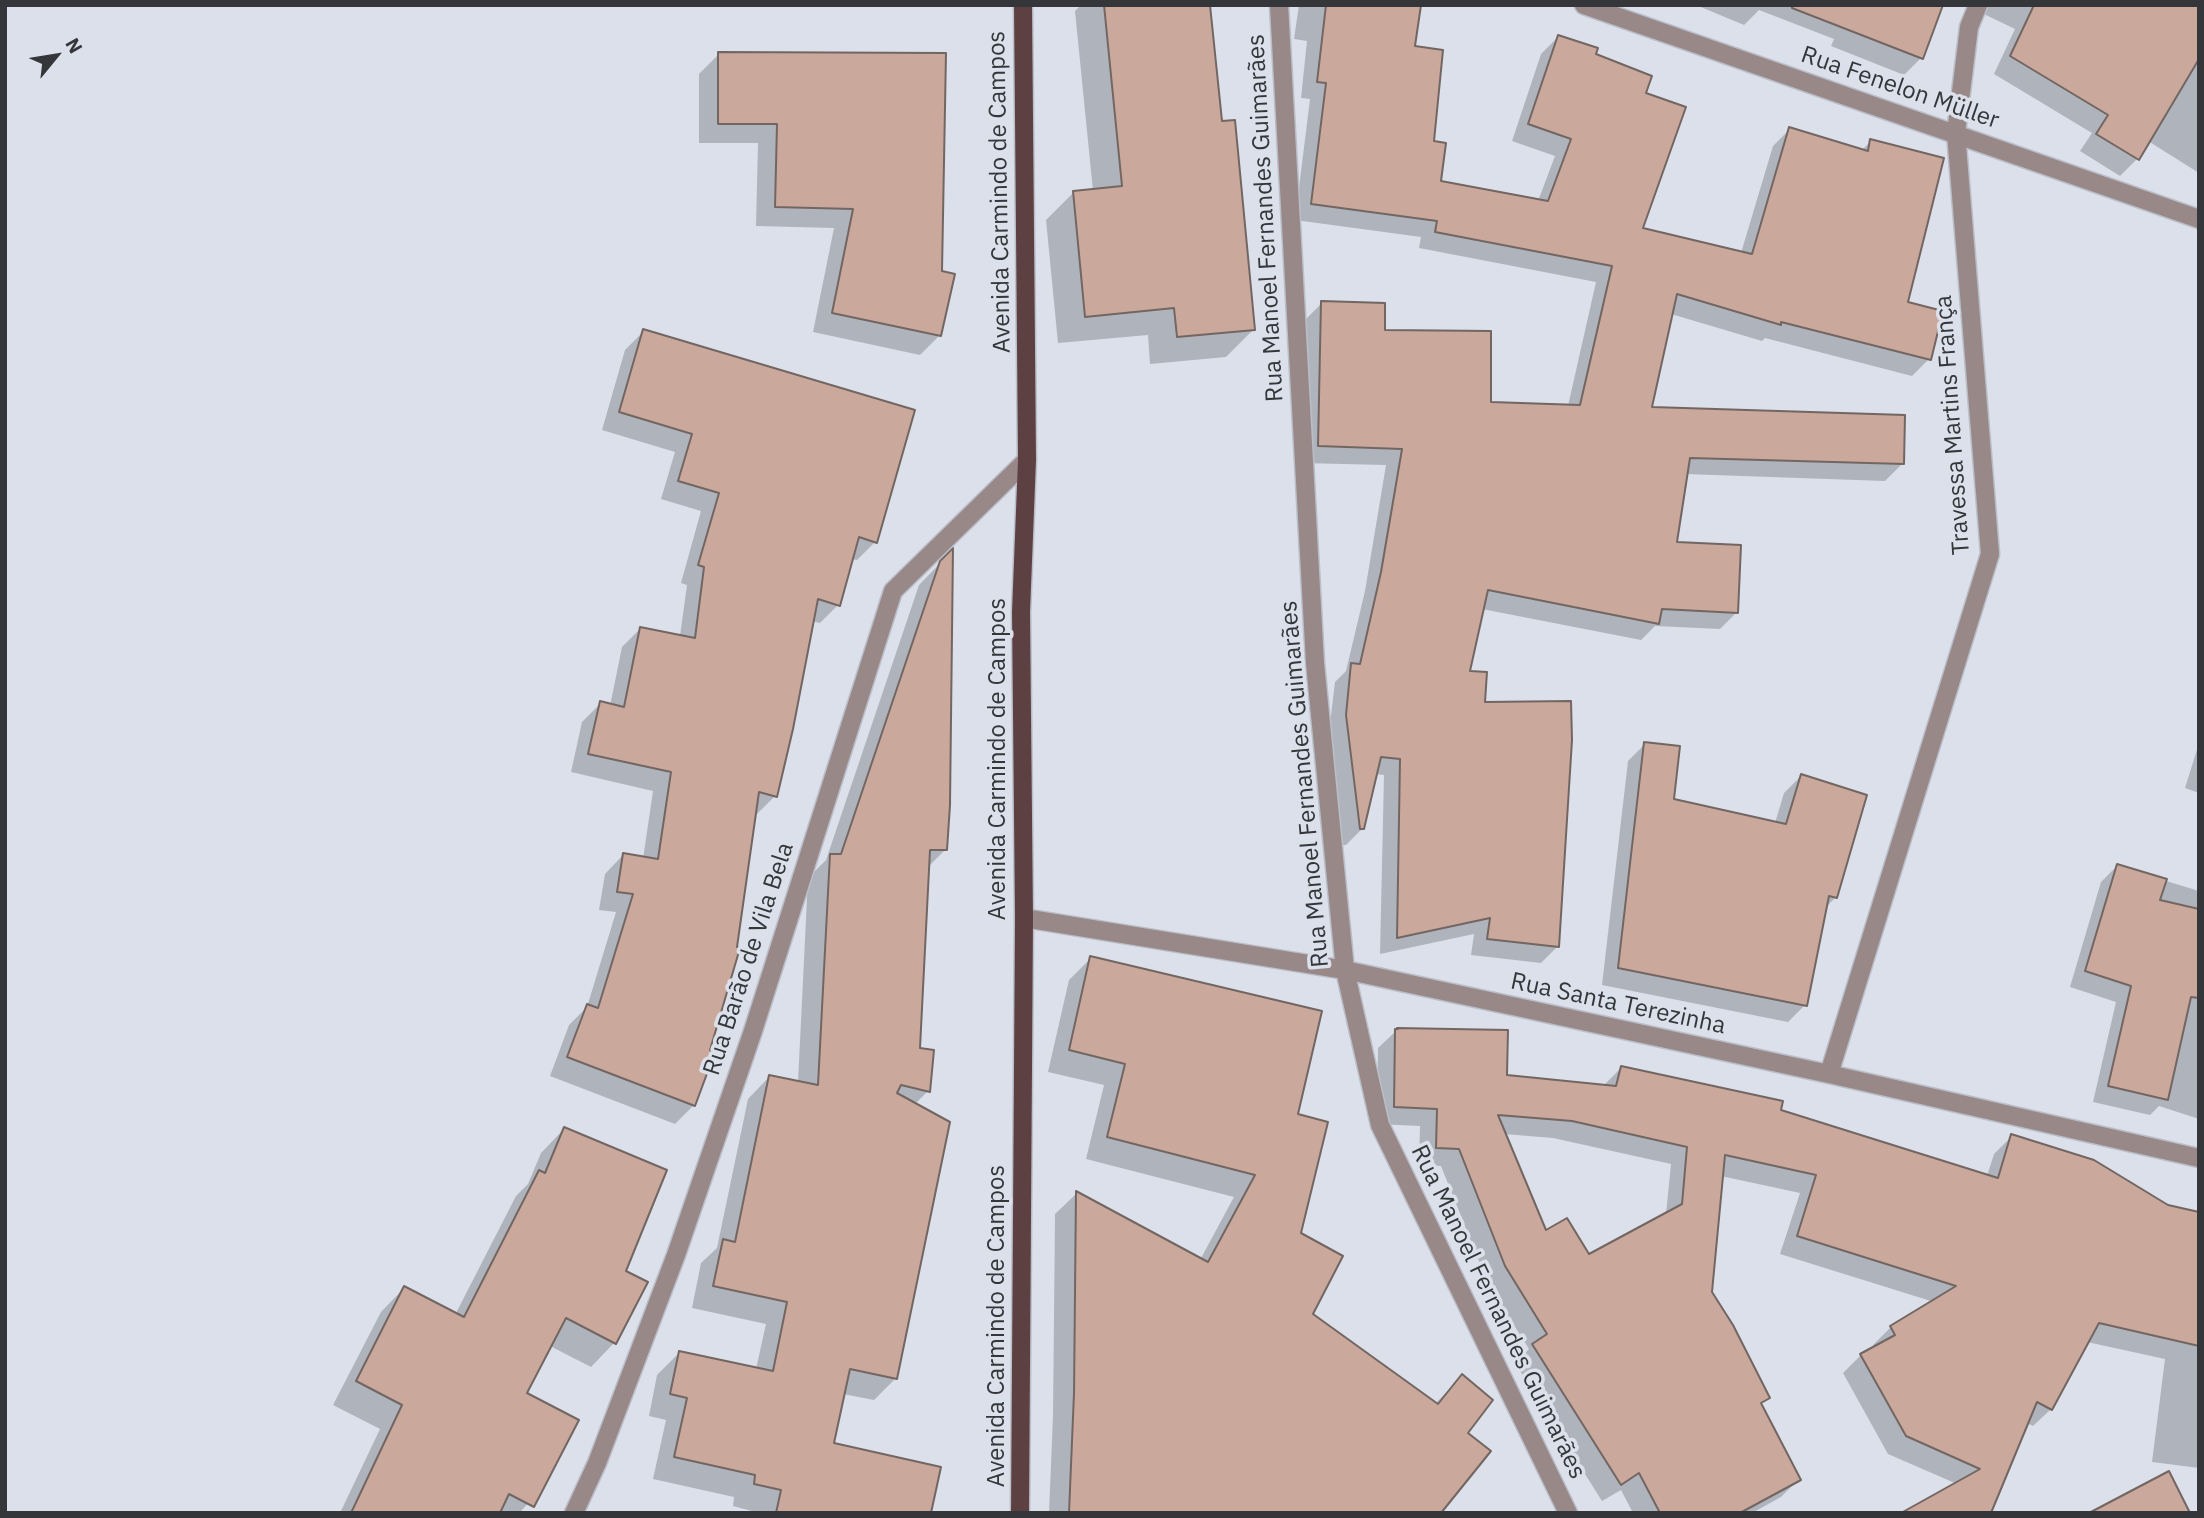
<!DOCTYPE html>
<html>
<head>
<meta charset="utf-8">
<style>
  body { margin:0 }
  #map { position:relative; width:2204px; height:1518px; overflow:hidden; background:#dbe0eb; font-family:"IBM Plex Sans",sans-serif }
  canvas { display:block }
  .frame { position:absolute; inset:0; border:7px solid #34363a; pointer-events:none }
  .north { position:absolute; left:21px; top:21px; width:70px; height:70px; -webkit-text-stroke:5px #dbe0eb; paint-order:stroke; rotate:60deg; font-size:19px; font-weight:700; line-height:28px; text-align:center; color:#34363a }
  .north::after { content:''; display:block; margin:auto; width:24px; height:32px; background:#34363a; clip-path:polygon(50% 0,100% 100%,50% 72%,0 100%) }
</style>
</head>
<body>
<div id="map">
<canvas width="2204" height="1518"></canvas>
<div class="frame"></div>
<div class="north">N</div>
</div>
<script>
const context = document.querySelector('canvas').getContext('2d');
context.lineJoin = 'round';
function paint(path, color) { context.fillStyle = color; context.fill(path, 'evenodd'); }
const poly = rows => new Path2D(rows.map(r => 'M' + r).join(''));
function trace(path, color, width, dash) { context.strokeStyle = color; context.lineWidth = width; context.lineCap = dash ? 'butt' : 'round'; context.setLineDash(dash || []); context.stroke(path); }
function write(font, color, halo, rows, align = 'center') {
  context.font = font + ' "IBM Plex Sans",sans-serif'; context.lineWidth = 7; context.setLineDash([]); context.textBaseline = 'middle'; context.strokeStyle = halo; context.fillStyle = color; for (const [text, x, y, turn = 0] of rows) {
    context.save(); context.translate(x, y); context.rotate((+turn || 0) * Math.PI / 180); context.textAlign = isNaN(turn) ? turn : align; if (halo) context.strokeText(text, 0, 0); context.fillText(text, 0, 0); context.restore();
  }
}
const shadow = poly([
  [1081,5,1209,5,1221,123,1253,330,1226,357,1150,364,1148,335,1058,343,1046,220,1073,193,1093,191,1075,11],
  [1299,5,1419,5,1413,48,1439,182,1538,201,1555,156,1512,141,1541,54,1558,37,1593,55,1643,94,1641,229,1741,253,1773,146,1790,129,1861,151,1871,141,1906,303,1929,359,1912,376,1765,338,1762,341,1671,314,1650,409,1902,464,1885,481,1685,474,1675,543,1737,612,1720,629,1655,626,1641,640,1482,609,1468,672,1483,703,1558,946,1541,963,1471,955,1474,934,1380,954,1384,775,1375,774,1363,828,1346,845,1343,845,1329,732,1335,682,1346,671,1365,591,1386,465,1301,463,1305,320,1322,303,1489,404,1568,406,1596,282,1419,248,1421,237,1295,220,1310,99,1301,98,1307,41,1294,39],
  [1696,5,1941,5,1921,58,1904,75,1831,46,1834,39,1759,10,1744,25],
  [1965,5,2199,5,2199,173,2148,141,2137,159,2120,176,2080,151,2092,133,1994,74,2015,29],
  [719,54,944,55,940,335,920,355,813,332,834,228,756,226,758,143,699,143,699,74],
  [644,331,875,542,857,560,851,559,838,605,820,623,812,621,775,796,757,814,754,814,694,1105,675,1124,550,1076,569,1025,587,1007,616,912,599,910,605,874,623,855,643,859,653,791,571,772,582,722,601,703,610,706,622,647,640,629,680,636,687,585,681,583,701,511,661,499,675,452,602,430,625,350],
  [951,552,945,850,927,868,918,1050,928,1091,914,1105,896,1378,874,1400,843,1394,832,1445,930,1513,759,1513,733,1506,734,1497,653,1479,666,1420,649,1416,657,1375,679,1353,756,1369,766,1324,692,1308,701,1263,717,1248,748,1099,770,1076,798,1082,808,878,826,860,919,585],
  [2199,743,2199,793,2185,788],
  [1645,744,1672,800,1775,823,1784,793,1801,776,1865,796,1835,898,1825,908,1805,1005,1788,1022,1602,985,1628,761],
  [2117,866,2199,891,2199,1119,2159,1106,2150,1115,2093,1102,2116,1002,2070,987,2101,882],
  [1091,958,1296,1115,1299,1234,1311,1314,1435,1404,1462,1376,1465,1433,1439,1513,1049,1513,1053,1416,1055,1214,1077,1193,1200,1260,1234,1197,1086,1159,1104,1085,1048,1072,1069,980],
  [1396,1031,1505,1076,1603,1086,1621,1068,1779,1111,1987,1176,1994,1154,2012,1136,2168,1207,2199,1214,2199,1468,2152,1462,2165,1359,2087,1342,2051,1409,2033,1426,2027,1423,1989,1513,1957,1484,1888,1454,1843,1373,1861,1355,1875,1348,1873,1345,1891,1327,1934,1302,1780,1254,1800,1193,1721,1176,1710,1293,1768,1397,1760,1405,1799,1479,1781,1497,1752,1513,1633,1513,1621,1490,1602,1501,1515,1363,1529,1349,1488,1284,1441,1166,1419,1165,1420,1126,1377,1124,1378,1048],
  [1504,1134,1553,1138,1671,1164,1666,1214,1589,1256,1545,1233],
  [564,1129,624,1272,646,1283,614,1343,591,1367,550,1346,525,1394,541,1490,519,1513,504,1511,502,1513,340,1513,380,1429,333,1405,381,1312,404,1288,455,1315,516,1196,528,1184,541,1153]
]);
const building = poly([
  [1104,5,1210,5,1222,121,1235,120,1255,330,1177,337,1174,308,1085,317,1073,191,1122,186,1104,5],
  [1326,5,1421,5,1415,46,1443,50,1434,141,1446,143,1441,181,1548,201,1571,139,1528,124,1558,35,1598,48,1596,54,1652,76,1646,93,1686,107,1643,228,1752,254,1789,127,1868,151,1870,139,1944,158,1908,302,1943,311,1931,360,1781,322,1781,325,1677,294,1652,407,1905,415,1904,464,1690,458,1677,542,1741,545,1738,613,1662,609,1659,624,1488,590,1470,671,1487,672,1485,702,1571,701,1572,740,1559,947,1487,939,1490,918,1397,938,1400,759,1381,757,1364,829,1360,829,1346,715,1351,663,1360,664,1381,572,1402,449,1318,446,1321,301,1385,303,1385,330,1491,331,1491,402,1580,405,1612,266,1435,232,1437,221,1311,204,1326,83,1317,82,1326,5],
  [1792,5,1943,5,1923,59,1792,8,1792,5],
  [2034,5,2199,5,2199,59,2139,160,2096,134,2108,115,2010,56,2034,5],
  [718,52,946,53,942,271,955,274,941,336,832,313,853,209,775,207,777,124,718,124,718,52],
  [643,329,915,410,877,543,859,537,840,606,818,599,793,729,777,797,759,792,737,947,740,948,710,1050,715,1052,695,1106,567,1057,587,1004,598,1008,633,894,617,892,623,853,658,859,671,772,588,754,600,701,624,707,640,627,695,638,704,567,698,565,719,493,678,481,692,434,619,412,643,329],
  [953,548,950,805,947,850,930,850,920,1048,934,1050,930,1092,901,1085,897,1093,950,1122,897,1379,850,1369,834,1443,941,1467,931,1513,776,1513,781,1490,754,1484,755,1475,674,1457,687,1398,670,1394,679,1351,773,1371,787,1302,713,1286,723,1239,735,1242,769,1075,818,1085,830,854,841,854,940,561,953,548],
  [1644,742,1680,746,1674,799,1786,824,1801,774,1867,795,1837,898,1829,896,1807,1006,1618,968,1644,742],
  [2117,864,2167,879,2160,900,2199,909,2199,998,2191,997,2168,1100,2108,1086,2131,986,2085,971,2117,864],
  [1090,956,1322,1011,1298,1114,1328,1122,1301,1233,1343,1256,1313,1314,1438,1404,1462,1374,1493,1400,1468,1433,1491,1451,1441,1513,1069,1513,1074,1393,1076,1191,1208,1262,1255,1175,1107,1137,1125,1064,1069,1050,1090,956],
  [1397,1028,1508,1030,1507,1075,1616,1086,1621,1066,1783,1101,1781,1110,1998,1178,2011,1134,2094,1160,2168,1205,2199,1212,2199,1346,2099,1323,2052,1410,2037,1402,1991,1513,1901,1513,1980,1469,1906,1436,1860,1354,1895,1335,1890,1326,1956,1286,1797,1236,1816,1175,1725,1155,1712,1292,1733,1325,1770,1398,1761,1403,1801,1480,1740,1513,1660,1513,1639,1473,1621,1485,1532,1344,1547,1334,1505,1266,1459,1149,1436,1148,1437,1109,1394,1107,1395,1029,1398,1029,1397,1028],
  [1498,1115,1572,1121,1687,1147,1682,1204,1589,1254,1567,1218,1546,1230,1498,1115],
  [564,1127,667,1170,626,1271,648,1282,616,1344,566,1318,527,1393,579,1420,534,1507,509,1494,500,1513,351,1513,402,1405,356,1381,404,1286,464,1317,539,1170,545,1173,564,1127],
  [2169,1471,2190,1513,2089,1513,2169,1471]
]);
const minor = poly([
  [1279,5,1315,663,1345,970,1380,1125,1568,1513],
  [1584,5,2199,219],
  [1024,918,1345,970,1829,1074,2199,1158],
  [1829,1074,1990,554,1956,133,1969,27,1978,5],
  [574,1513,597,1463,676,1255,753,1031,893,591,1027,460]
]);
const major = poly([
  [1020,1513,1024,918,1021,612,1027,460,1023,5]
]);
const streetNames = [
  ["Rua Fenelon Müller",1900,88,19],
  ["Avenida Carmindo de Campos",1000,192,-91],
  ["Rua Manoel Fernandes Guimarães",1266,218,-93],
  ["Travessa Martins França",1953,425,-94],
  ["Avenida Carmindo de Campos",998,759,-90],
  ["Rua Manoel Fernandes Guimarães",1305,784,-95],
  ["Rua Barão de Vila Bela",749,959,-72],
  ["Rua Santa Terezinha",1618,1004,12],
  ["Rua Manoel Fernandes Guimarães",1498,1312,64],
  ["Avenida Carmindo de Campos",997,1326,-90]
];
paint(shadow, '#0003');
paint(building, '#cba89c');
trace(building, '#726662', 2);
trace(minor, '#babec8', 21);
trace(major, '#babec8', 21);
trace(minor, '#988', 18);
trace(major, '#5d4142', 18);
write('24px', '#34363a', '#dbe0eb', streetNames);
</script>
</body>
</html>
